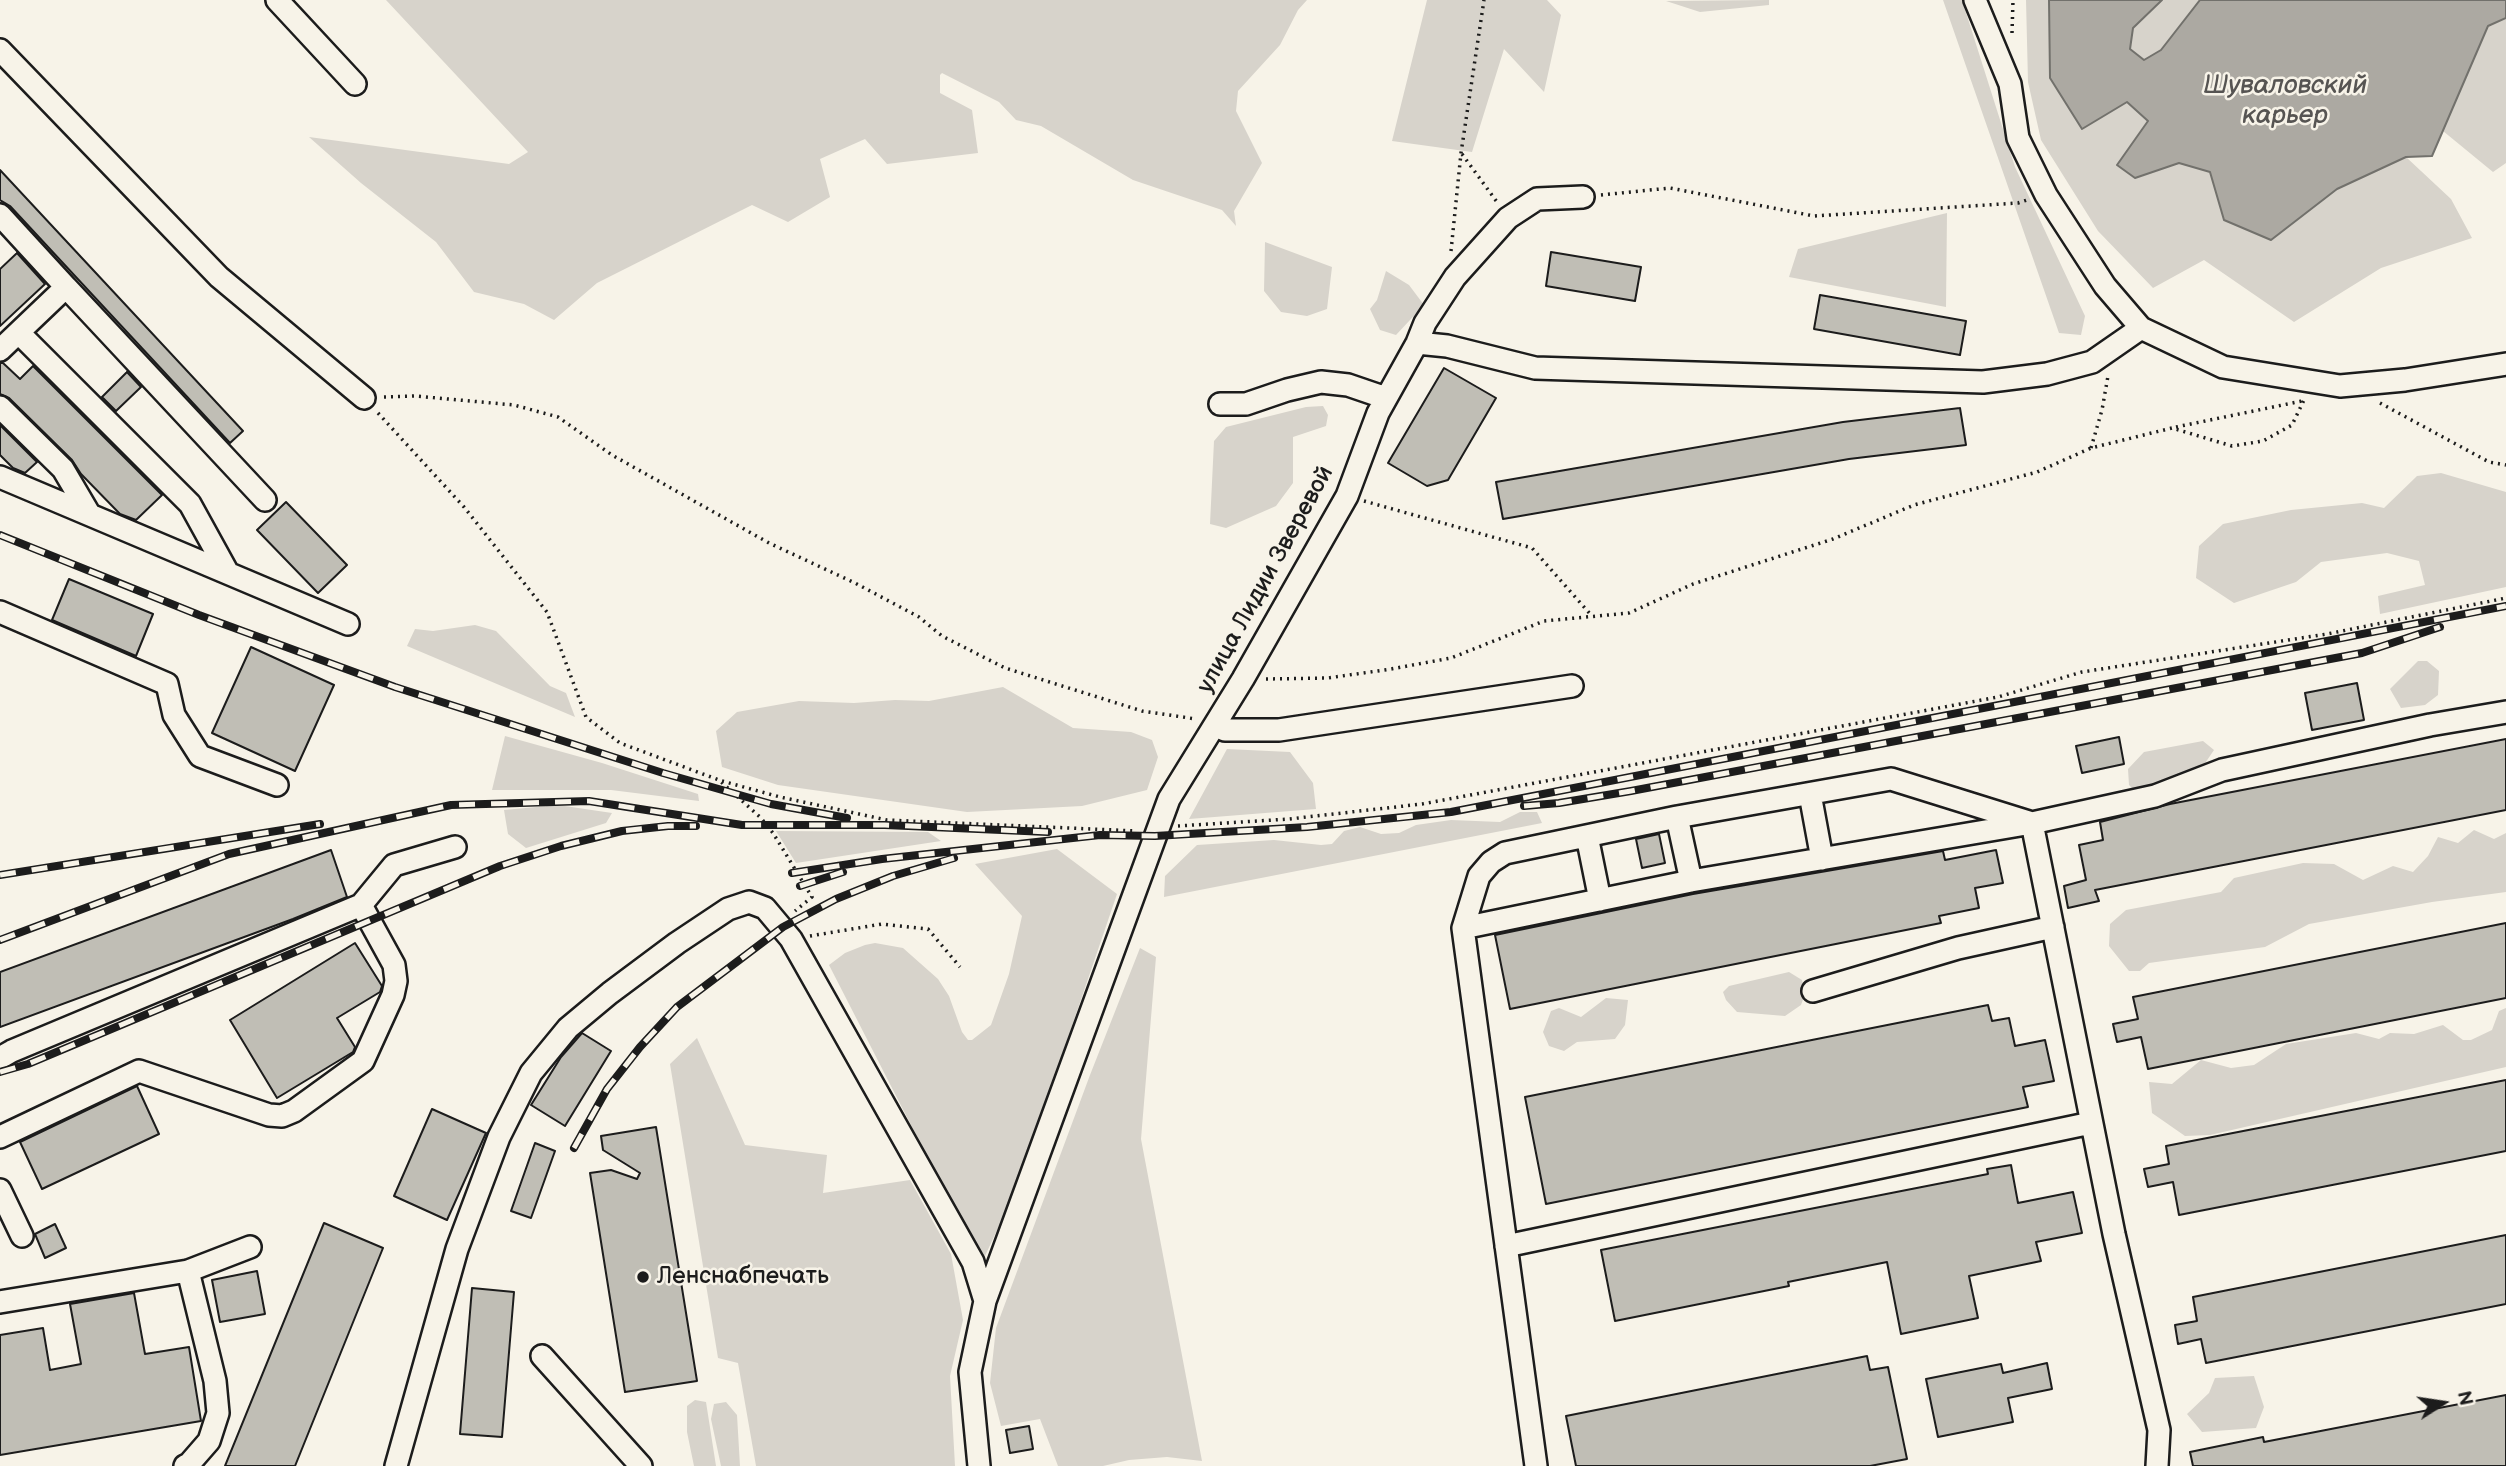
<!DOCTYPE html>
<html>
<head>
<meta charset="utf-8">
<style>
  body { margin:0 }
  #map { position:relative; width:2506px; height:1466px; overflow:hidden; background:#f7f3e8; font-family:"Balsamiq Sans",sans-serif }
  canvas { display:block }
  .north { position:absolute; left:2408px; top:1368px; width:70px; height:70px; -webkit-text-stroke:5px #f7f3e8; paint-order:stroke; rotate:78deg; font-size:19px; font-weight:700; line-height:28px; text-align:center; color:#1c1c1c }
  .north::after { content:''; display:block; margin:auto; width:24px; height:32px; background:#1c1c1c; clip-path:polygon(50% 0,100% 100%,50% 72%,0 100%) }
</style>
</head>
<body>
<div id="map">
<canvas width="2506" height="1466"></canvas>
<div class="north">N</div>
</div>
<script>
const context = document.querySelector('canvas').getContext('2d');
context.lineJoin = 'round';
function paint(path, color) { context.fillStyle = color; context.fill(path, 'evenodd'); }
const poly = rows => new Path2D(rows.map(r => 'M' + r).join(''));
function trace(path, color, width, dash) { context.strokeStyle = color; context.lineWidth = width; context.lineCap = dash ? 'butt' : 'round'; context.setLineDash(dash || []); context.stroke(path); }
function write(font, color, halo, rows, align = 'center') {
  context.font = font + ' "Balsamiq Sans",sans-serif'; context.lineWidth = 5; context.setLineDash([]); context.textBaseline = 'middle'; context.strokeStyle = halo; context.fillStyle = color; for (const [text, x, y, turn = 0] of rows) {
    context.save(); context.translate(x, y); context.rotate((+turn || 0) * Math.PI / 180); context.textAlign = isNaN(turn) ? turn : align; if (halo) context.strokeText(text, 0, 0); context.fillText(text, 0, 0); context.restore();
  }
}
const green = poly([
  [386,0,1307,0,1298,10,1280,45,1238,91,1236,111,1262,163,1234,211,1236,226,1222,210,1133,180,1041,126,1016,120,999,102,942,73,940,75,940,93,972,110,978,153,887,164,865,139,820,159,830,197,788,222,752,205,597,283,554,320,524,304,474,292,436,242,361,183,309,137,509,164,528,152],
  [1427,0,1547,0,1561,15,1544,92,1504,49,1472,152,1392,141],
  [1769,0,1769,5,1700,12,1666,1],
  [1943,0,1962,0,2015,167,2085,316,2081,335,2059,333],
  [2026,0,2049,0,2050,78,2082,128,2127,101,2148,120,2117,165,2135,178,2180,163,2211,172,2224,220,2271,240,2337,189,2406,157,2451,199,2472,238,2381,268,2294,322,2204,260,2153,288,2098,231,2041,140,2028,82],
  [2162,0,2200,0,2161,50,2144,60,2129,49,2133,28],
  [2506,18,2506,163,2493,172,2443,131,2488,26],
  [1947,213,1946,307,1789,277,1798,249],
  [1265,242,1332,267,1327,309,1307,316,1281,312,1264,291],
  [1386,271,1409,285,1424,305,1396,335,1380,330,1370,309,1377,300],
  [1323,406,1328,415,1326,426,1293,437,1293,483,1276,506,1226,528,1210,524,1214,441,1226,427,1306,407],
  [2441,473,2506,492,2506,587,2380,614,2378,596,2425,585,2419,561,2387,553,2321,562,2296,582,2234,603,2196,578,2199,546,2223,524,2291,510,2362,503,2384,508,2417,476],
  [475,625,496,631,550,686,566,693,575,717,407,646,415,629,433,631],
  [2418,661,2427,661,2439,671,2438,695,2425,705,2401,708,2390,689],
  [1003,687,1073,728,1131,732,1152,740,1158,757,1147,790,1082,806,967,812,778,785,722,767,716,731,737,712,799,701,854,703,895,700,929,701],
  [505,736,602,763,698,794,699,801,611,790,492,790],
  [2203,741,2214,750,2191,784,2135,791,2129,785,2128,769,2144,752],
  [1227,749,1290,752,1313,783,1316,809,1189,819],
  [558,805,612,813,606,823,526,848,508,834,504,810],
  [1520,812,1537,812,1542,823,1164,897,1165,876,1197,845,1274,840,1321,845,1332,844,1344,831,1360,827,1381,834,1399,833,1416,825,1451,820,1500,822],
  [2474,830,2494,839,2506,833,2506,892,2432,902,2309,924,2265,947,2149,963,2140,971,2129,971,2109,946,2110,924,2126,910,2221,892,2234,878,2303,863,2334,864,2363,880,2393,866,2413,872,2428,856,2438,837,2458,843],
  [776,831,928,832,941,841,796,863],
  [1057,849,1117,894,1017,1187,985,1256,955,1211,829,965,845,953,865,945,875,943,903,948,938,979,949,996,962,1032,968,1040,972,1040,991,1025,1009,974,1022,916,975,864],
  [1140,948,1156,957,1141,1139,1202,1461,1167,1457,1129,1460,1103,1466,1058,1466,1040,1419,1001,1426,990,1383,996,1328,1090,1075],
  [1789,972,1802,980,1805,994,1801,1005,1785,1016,1737,1012,1726,1000,1723,992,1729,986],
  [1606,998,1628,1000,1625,1025,1615,1039,1577,1042,1564,1051,1549,1046,1543,1032,1551,1011,1559,1008,1581,1017],
  [2506,1008,2506,1067,2210,1135,2185,1136,2152,1113,2149,1082,2172,1084,2201,1060,2231,1068,2254,1065,2286,1044,2356,1033,2379,1039,2390,1033,2414,1034,2443,1025,2463,1040,2471,1040,2492,1030,2499,1011],
  [697,1038,745,1145,827,1155,823,1193,910,1180,951,1254,963,1320,950,1376,955,1466,756,1466,738,1363,718,1358,670,1064],
  [2254,1376,2264,1407,2256,1428,2202,1432,2187,1414,2209,1393,2215,1378],
  [695,1400,706,1402,716,1466,694,1466,687,1432,687,1406],
  [726,1402,737,1415,740,1466,721,1466,711,1419,714,1404]
]);
const water = poly([
  [2049,0,2162,0,2133,28,2130,49,2144,60,2161,50,2200,0,2506,0,2506,18,2488,26,2432,156,2406,157,2337,189,2271,240,2224,220,2210,172,2179,163,2135,178,2117,165,2148,121,2127,102,2082,129,2050,78,2049,0]
]);
const building = poly([
  [0,170,243,431,230,443,10,206,0,200,0,170],
  [1551,252,1641,267,1635,301,1546,286,1551,252],
  [17,253,45,284,0,326,0,269,17,253],
  [1820,295,1966,321,1960,355,1814,329,1820,295],
  [0,363,3,363,20,379,33,366,162,495,136,520,120,514,81,474,72,460,9,398,0,394,0,363],
  [1444,368,1496,398,1448,480,1427,486,1388,463,1444,368],
  [127,372,141,387,116,411,102,397,127,372],
  [1960,408,1966,445,1849,459,1503,519,1496,482,1843,422,1960,408],
  [0,425,37,462,25,473,13,468,0,455,0,425],
  [286,502,347,565,318,593,257,530,286,502],
  [69,579,153,614,136,656,52,620,69,579],
  [251,647,334,685,295,771,212,733,251,647],
  [2357,683,2364,720,2312,730,2305,693,2357,683],
  [2119,737,2124,764,2082,773,2076,746,2119,737],
  [2506,739,2506,810,2095,890,2099,901,2068,908,2064,886,2086,880,2079,845,2103,840,2100,822,2170,804,2506,739],
  [1659,834,1665,863,1642,868,1636,839,1659,834],
  [331,850,347,897,293,919,0,1027,0,972,331,850],
  [1996,850,2003,883,1975,888,1979,908,1939,916,1941,923,1510,1009,1495,935,1693,894,1943,851,1945,860,1996,850],
  [2506,923,2506,998,2148,1069,2141,1037,2117,1042,2113,1024,2138,1019,2133,997,2506,923],
  [355,943,382,986,380,992,337,1018,355,1047,353,1052,277,1098,230,1020,355,943],
  [1988,1005,1992,1021,2009,1018,2015,1046,2045,1040,2054,1081,2023,1087,2028,1107,1546,1204,1525,1097,1988,1005],
  [582,1033,611,1051,565,1126,531,1105,561,1057,582,1033],
  [2506,1080,2506,1151,2179,1215,2173,1182,2148,1187,2144,1169,2169,1164,2166,1146,2506,1080],
  [137,1086,159,1134,42,1189,20,1142,137,1086],
  [432,1109,486,1133,447,1220,394,1196,432,1109],
  [656,1127,697,1381,625,1392,590,1173,611,1170,637,1179,640,1173,603,1150,601,1136,656,1127],
  [535,1143,555,1151,531,1218,511,1211,535,1143],
  [2011,1165,2018,1203,2073,1192,2082,1233,2036,1242,2041,1261,1969,1276,1978,1318,1901,1334,1887,1262,1788,1282,1789,1286,1615,1321,1601,1250,1988,1174,1987,1169,2011,1165],
  [324,1223,383,1248,295,1466,225,1466,324,1223],
  [55,1224,66,1248,45,1258,35,1234,55,1224],
  [2506,1235,2506,1304,2206,1363,2201,1339,2178,1344,2175,1325,2197,1321,2193,1297,2506,1235],
  [257,1271,265,1314,220,1322,212,1280,257,1271],
  [472,1288,514,1292,502,1437,460,1434,472,1288],
  [134,1293,145,1354,189,1347,201,1421,0,1455,0,1335,43,1328,50,1370,81,1364,70,1304,134,1293],
  [1867,1356,1870,1370,1888,1367,1907,1459,1870,1466,1576,1466,1566,1416,1867,1356],
  [2047,1363,2052,1389,2008,1398,2013,1422,1938,1437,1926,1379,2001,1364,2003,1373,2047,1363],
  [2506,1395,2506,1466,2193,1466,2190,1452,2263,1437,2264,1442,2506,1395],
  [1029,1426,1033,1449,1010,1453,1006,1430,1029,1426]
]);
const path = poly([
  [2012,33,2013,0],
  [1462,154,1497,202],
  [1601,195,1670,188,1814,216,2018,203,2027,200],
  [1451,251,1461,153,1484,0],
  [384,397,415,396,514,405,558,417,612,455,769,543,855,583,919,617,942,636,1005,668,1142,711,1196,719],
  [2380,403,2489,462,2506,465],
  [378,413,464,507,547,612,586,717,620,743,719,780,761,818,773,833,812,897,795,911],
  [2176,427,2302,401],
  [2091,448,2102,410,2108,376],
  [1364,501,1532,548,1591,615],
  [1266,679,1328,678,1391,669,1451,658,1544,621,1629,613,1693,584,1833,539,1914,505,2037,472,2091,448,2172,428,2232,446,2263,441,2292,425,2304,400],
  [722,781,780,797,887,820,1137,831],
  [1178,826,1289,819,1422,804,1998,697,2082,672,2327,634,2506,598],
  [810,936,882,924,928,929,960,967]
]);
const minor = poly([
  [277,0,355,84],
  [1975,0,2010,84,2018,138,2046,195,2105,286,2141,328,2223,367,2340,386,2405,380,2506,364],
  [0,50,219,277,364,398],
  [0,215,66,287],
  [19,333,190,504,228,573],
  [1417,343,1447,346,1535,368,1983,382,2047,374,2092,362,2141,328],
  [0,350,66,287,265,500],
  [1220,404,1246,404,1287,390,1321,382,1348,385,1386,398],
  [0,407,63,469,90,515],
  [0,477,348,624],
  [0,612,167,684,174,715,200,756,277,785],
  [1215,725,1225,730,1279,730,1572,686],
  [1810,794,1822,859],
  [1677,817,1691,881],
  [1587,836,1600,900],
  [1463,928,1479,876,1491,862,1505,853,1677,817,1891,779,2032,823,2114,1234,2159,1430,2157,1466],
  [1813,991,1958,948,2053,927],
  [0,1058,12,1051,361,905,394,865,455,847],
  [0,1137,139,1071,269,1115,282,1116,294,1111,363,1061,393,995,396,981,394,965,361,905],
  [0,1190,22,1236],
  [1506,1246,2091,1123],
  [0,1302,188,1271,250,1247],
  [542,1356,641,1466],
  [185,1466,189,1464,209,1441,218,1413,215,1381,188,1271],
  [396,1466,457,1249,499,1137,531,1073,568,1028,610,993,677,943,728,909,749,902,765,908,791,939,973,1262,985,1301],
  [979,1466,970,1372,985,1301,1169,799,1243,679,1347,496,1378,413,1417,343,1425,323,1455,277,1508,218,1537,199,1583,197],
  [1536,1466,1463,928,1691,881,2032,823,2155,796,2222,770,2430,725,2506,712]
]);
const rail = poly([
  [0,535,199,615,395,687,663,773,771,804,847,818],
  [1524,806,1559,803,1631,791,2362,653,2440,627],
  [792,873,882,859,1100,835,1155,836,1307,827,1451,812,2506,606],
  [0,875,320,824],
  [800,886,843,872],
  [0,940,229,854,451,805,589,801,742,825,885,825,1048,832],
  [0,1072,28,1064,500,866,561,846,622,831,668,826,696,826],
  [574,1148,607,1089,640,1047,677,1007,783,927,836,899,893,876,954,858]
]);
const markers = [
  [643,1277,7,"#1c1c1c"]
];
const streetNames = [
  ["улица Лидии Зверевой",1266,580,-61]
];
const poiNames = [
  ["Ленснабпечать",657,1277]
];
const waterNames = [
  ["Шуваловский",2285,86],
  ["карьер",2285,116]
];
paint(green, '#d7d3cb');
paint(water, '#aca9a2');
trace(water, '#72716c', 2);
paint(building, '#c0beb5');
trace(building, '#1c1c1c', 2);
trace(minor, '#1c1c1c', 26);
trace(path, '#1c1c1c', 3.5, [2, 5]);
trace(minor, '#f7f3e8', 21);
trace(rail, '#1c1c1c', 8);
trace(rail, '#f7f3e8', 5, [16]);
for (const [x, y, r, color] of markers) { const dot = new Path2D(); dot.arc(x, y, r, 0, 2 * Math.PI); context.fillStyle = color; context.fill(dot); trace(dot, '#f7f3e8', 2.5); }
write('24px', '#1c1c1c', '#f7f3e8', streetNames);
write('24px', '#1c1c1c', '#f7f3e8', poiNames, 'left');
write('italic 26px', '#565452', '#f7f3e8', waterNames);
</script>
</body>
</html>
